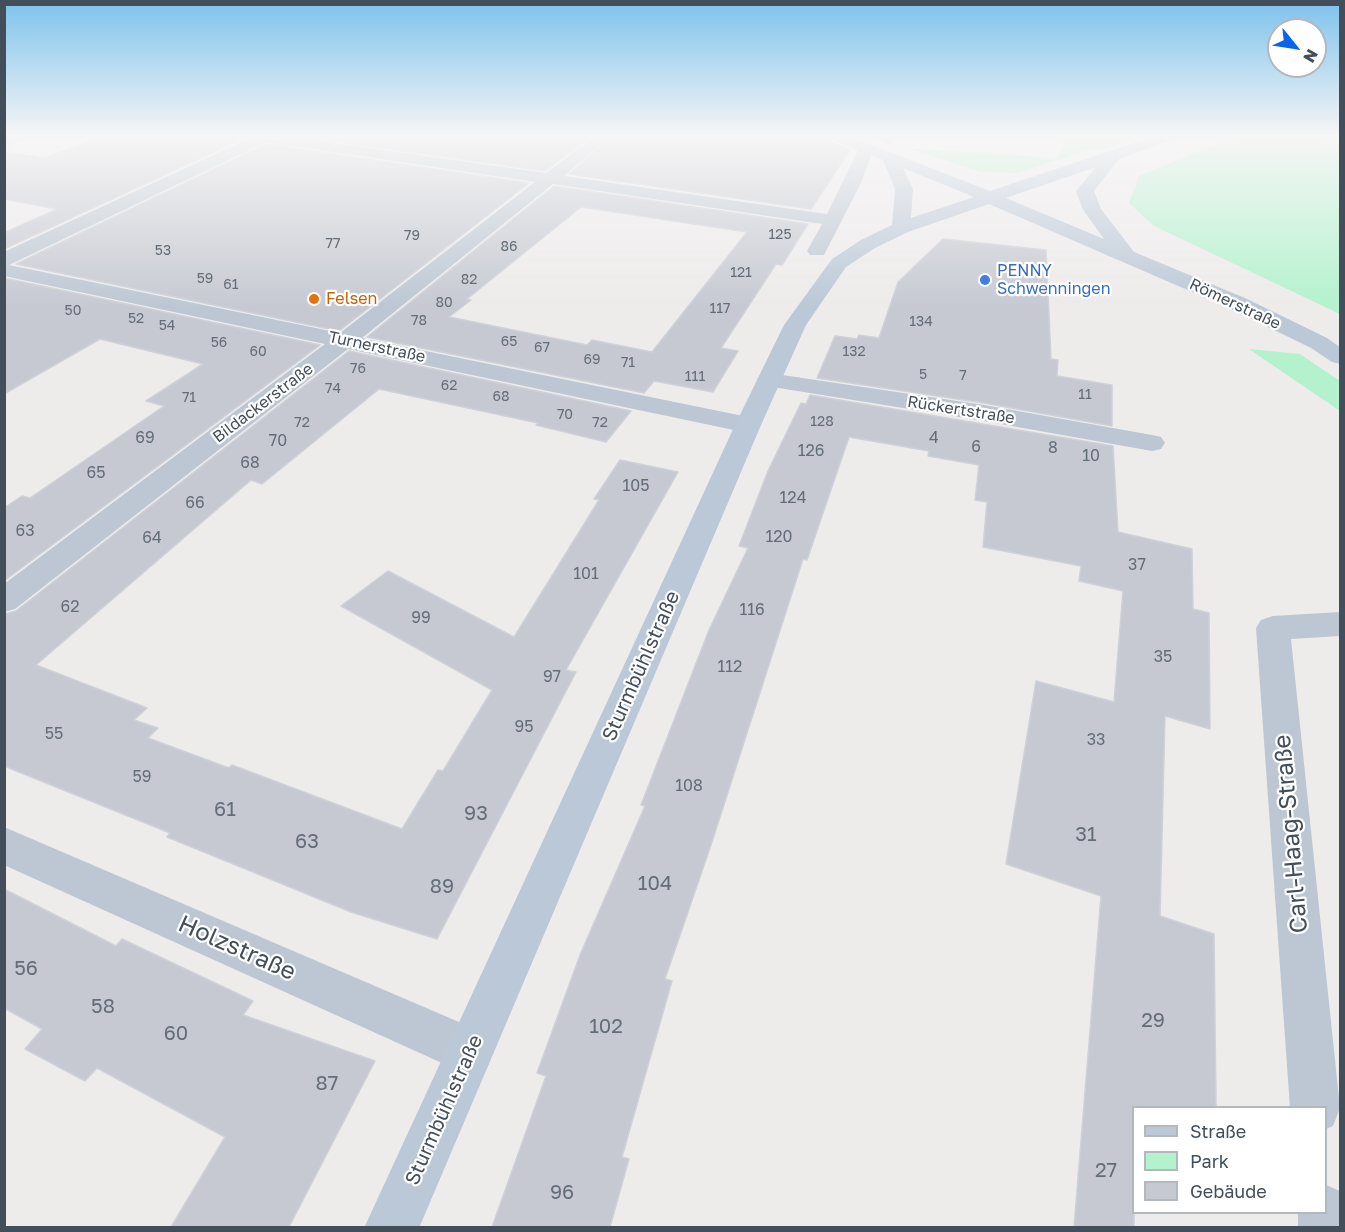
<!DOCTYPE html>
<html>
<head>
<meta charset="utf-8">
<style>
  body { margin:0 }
  #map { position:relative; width:1345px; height:1232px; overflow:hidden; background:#eeebeb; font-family:"Golos Text",sans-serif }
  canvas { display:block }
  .frame { position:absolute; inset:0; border:6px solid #424e5a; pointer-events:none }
  .legend { position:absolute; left:1132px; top:1106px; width:195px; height:108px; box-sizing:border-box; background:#fff; border:2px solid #b3b8bd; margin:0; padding:8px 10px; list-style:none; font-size:18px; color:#424e5a }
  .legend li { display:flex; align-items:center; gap:12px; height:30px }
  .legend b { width:30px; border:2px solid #b3b8bd }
  .north { position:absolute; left:1267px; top:18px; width:60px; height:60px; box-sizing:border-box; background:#fff; border:2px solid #b3b8bd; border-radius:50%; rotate:120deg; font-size:16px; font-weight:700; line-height:24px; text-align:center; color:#424e5a }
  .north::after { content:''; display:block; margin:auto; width:21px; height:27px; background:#0966ea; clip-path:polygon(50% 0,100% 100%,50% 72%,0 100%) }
</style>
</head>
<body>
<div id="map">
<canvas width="1345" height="1232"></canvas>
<div class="frame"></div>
<ul class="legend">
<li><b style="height:8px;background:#bbc8d7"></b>Straße</li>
<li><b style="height:16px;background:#b3f2cd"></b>Park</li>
<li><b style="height:16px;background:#c6c9d2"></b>Gebäude</li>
</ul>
<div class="north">N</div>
</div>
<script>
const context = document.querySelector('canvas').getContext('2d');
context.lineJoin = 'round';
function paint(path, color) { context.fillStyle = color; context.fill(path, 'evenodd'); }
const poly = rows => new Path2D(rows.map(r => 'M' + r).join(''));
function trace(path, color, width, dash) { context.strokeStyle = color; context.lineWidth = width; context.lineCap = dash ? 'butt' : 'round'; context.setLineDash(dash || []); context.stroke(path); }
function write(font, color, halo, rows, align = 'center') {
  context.font = font + ' "Golos Text",sans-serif'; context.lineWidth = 4.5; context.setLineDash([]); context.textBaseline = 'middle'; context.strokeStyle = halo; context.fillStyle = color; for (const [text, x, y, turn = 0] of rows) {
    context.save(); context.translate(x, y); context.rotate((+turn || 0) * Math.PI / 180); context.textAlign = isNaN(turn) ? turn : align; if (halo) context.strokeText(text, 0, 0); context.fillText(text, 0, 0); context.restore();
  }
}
const green = poly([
  [1065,136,1144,136,1116,147,1089,150,1017,173,981,172,907,148,1058,158],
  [1235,136,1322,136,1340,141,1340,314,1154,226,1129,203,1139,176],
  [1249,349,1300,354,1340,381,1340,411]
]);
const building = poly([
  [106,136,247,137,4,249,4,233,57,209,4,199,4,152,44,158,106,136],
  [298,136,592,136,545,171,298,136],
  [613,136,826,136,829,141,850,150,811,209,569,174,613,136],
  [266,144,529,183,339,331,16,264,266,144],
  [554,186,808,224,782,265,776,264,721,348,738,351,713,392,654,381,644,393,367,337,554,186],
  [581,207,747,232,652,352,592,340,587,345,449,317,471,300,467,299,581,207],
  [943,239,1046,250,1051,359,1058,360,1057,376,1112,385,1112,426,984,403,817,378,835,336,857,339,859,335,879,338,898,282,943,239],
  [4,278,320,345,4,581,4,508,22,496,30,498,164,406,146,401,203,364,100,339,4,394,4,278],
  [349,351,631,411,606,442,536,425,538,423,379,389,262,484,251,480,36,665,147,708,134,720,158,728,148,738,229,768,232,765,402,829,438,770,443,771,492,690,341,606,388,571,514,637,599,500,594,499,620,460,678,472,566,670,576,672,437,939,351,912,167,837,170,833,4,766,4,614,16,611,349,351],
  [810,395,1113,446,1118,532,1192,549,1193,609,1209,613,1210,729,1165,716,1160,916,1214,934,1216,1107,1134,1107,1134,1227,1074,1227,1101,896,1006,864,1036,681,1114,702,1123,591,1079,581,1081,566,983,547,987,502,975,500,979,465,928,456,929,451,849,437,807,560,803,559,711,845,665,979,672,981,622,1157,629,1159,610,1227,492,1227,546,1076,537,1073,580,955,645,806,641,805,709,630,748,548,739,546,768,471,801,403,806,404,810,395],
  [4,889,116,946,122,939,253,1001,243,1015,375,1061,289,1227,171,1227,225,1137,97,1068,85,1081,25,1049,42,1029,4,1008,4,889]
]);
const street = poly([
  [7,136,29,136,26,139,4,147,4,137,7,136],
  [249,136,285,136,546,173,595,136,611,136,564,176,827,214,860,146,866,144,874,149,860,185,824,255,810,255,807,251,822,224,553,184,362,338,748,417,757,419,761,425,757,431,748,433,348,349,15,609,4,612,4,584,325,344,4,276,4,252,250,138,249,136],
  [266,142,535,182,340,333,9,265,266,142],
  [883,136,899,136,893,143,887,145,879,140,883,136],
  [769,373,984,405,1152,435,1161,437,1165,443,1161,449,1152,451,984,421,760,385,757,380,760,375,769,373],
  [1340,612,1340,636,1291,639,1340,1108,1333,1126,1326,1129,1326,1108,1290,1108,1256,628,1261,620,1273,616,1340,612],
  [4,827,487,1034,494,1051,487,1068,470,1075,453,1068,4,865,4,827],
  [1326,1185,1340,1191,1340,1228,1298,1228,1298,1212,1326,1212,1326,1185]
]);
const secondary = poly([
  [828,136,848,136,990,191,1155,136,1176,136,1174,139,1119,159,1094,191,1101,209,1134,252,1245,298,1327,338,1340,347,1340,364,1332,362,1311,348,1229,308,989,204,908,232,875,248,846,267,806,325,761,425,419,1228,364,1228,735,425,784,325,832,259,861,240,892,225,895,189,883,160,830,139,828,136],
  [1096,167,1076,191,1083,210,1104,239,1006,198,1096,167],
  [903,168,945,185,974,197,911,218,913,189,903,168]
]);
const markers = [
  [985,280,6,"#3f7fe0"],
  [314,299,6,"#e8710a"]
];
const farNumbernames = [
  ["125",780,235],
  ["79",412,236],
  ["77",333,244],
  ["86",509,247],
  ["53",163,251],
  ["121",741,273],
  ["59",205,279],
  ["82",469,280],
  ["61",231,285],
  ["80",444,303],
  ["117",720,309],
  ["50",73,311],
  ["52",136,319],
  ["78",419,321],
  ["134",921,322],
  ["54",167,326],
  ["65",509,342],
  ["56",219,343],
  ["67",542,348],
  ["60",258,352],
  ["132",854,352],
  ["69",592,360],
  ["71",628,363],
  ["76",358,369],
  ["5",923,375],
  ["7",963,376],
  ["111",695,377],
  ["62",449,386],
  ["74",333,389],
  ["11",1085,395],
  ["68",501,397],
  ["71",189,398],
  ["70",565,415],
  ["128",822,422],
  ["72",302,423],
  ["72",600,423]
];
const farShopnames = [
  ["PENNY",997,271],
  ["Schwenningen",997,289]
];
const farFoodnames = [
  ["Felsen",326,299]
];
const farStreetnames = [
  ["Römerstraße",1235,304,25],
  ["Turnerstraße",377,347,12],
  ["Bildackerstraße",263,403,-37],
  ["Rückertstraße",961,410,9]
];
const numberNames = [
  ["69",145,438],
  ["4",934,438],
  ["70",278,441],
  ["6",976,447],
  ["8",1053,448],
  ["126",811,451],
  ["10",1091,456],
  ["68",250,463],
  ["65",96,473],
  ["105",636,486],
  ["124",793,498],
  ["66",195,503],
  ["63",25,531],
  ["120",779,537],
  ["64",152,538],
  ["37",1137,565],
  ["101",586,574],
  ["62",70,607],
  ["116",752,610],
  ["99",421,618],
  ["35",1163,657],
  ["112",730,667],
  ["97",552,677],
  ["95",524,727],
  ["55",54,734],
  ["33",1096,740],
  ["59",142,777],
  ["108",689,786]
];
const streetNames = [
  ["Sturmbühlstraße",641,666,-66],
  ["Sturmbühlstraße",444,1110,-66]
];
const nearNumbernames = [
  ["61",225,810],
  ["93",476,814],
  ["31",1086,835],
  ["63",307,842],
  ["104",655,884],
  ["89",442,887],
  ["56",26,969],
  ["58",103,1007],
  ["29",1153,1021],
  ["102",606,1027],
  ["60",176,1034],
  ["87",327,1084],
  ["27",1106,1171],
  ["96",562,1193]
];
const nearStreetnames = [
  ["Carl-Haag-Straße",1291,834,-95],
  ["Holzstraße",237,948,24]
];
paint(green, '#b3f2cd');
paint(building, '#c6c9d2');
trace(building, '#ced1d8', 1.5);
paint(street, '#bcc7d3');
paint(secondary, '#bbc8d7');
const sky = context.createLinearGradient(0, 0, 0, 308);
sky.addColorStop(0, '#7dc2ec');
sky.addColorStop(0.44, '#f7f6f6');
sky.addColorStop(1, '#f7f6f600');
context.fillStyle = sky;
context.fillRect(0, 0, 1345, 308);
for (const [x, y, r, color] of markers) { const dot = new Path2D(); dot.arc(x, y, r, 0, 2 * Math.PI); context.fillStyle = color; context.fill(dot); trace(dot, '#fff', 2); }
write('14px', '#636d78', null, farNumbernames);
write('16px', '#366cbe', '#fff', farShopnames, 'left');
write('16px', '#c56008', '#fff', farFoodnames, 'left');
write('16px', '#424e5a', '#fff', farStreetnames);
write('16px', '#636d78', null, numberNames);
write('20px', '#424e5a', '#fff', streetNames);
write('20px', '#636d78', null, nearNumbernames);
write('24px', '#424e5a', '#fff', nearStreetnames);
</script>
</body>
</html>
